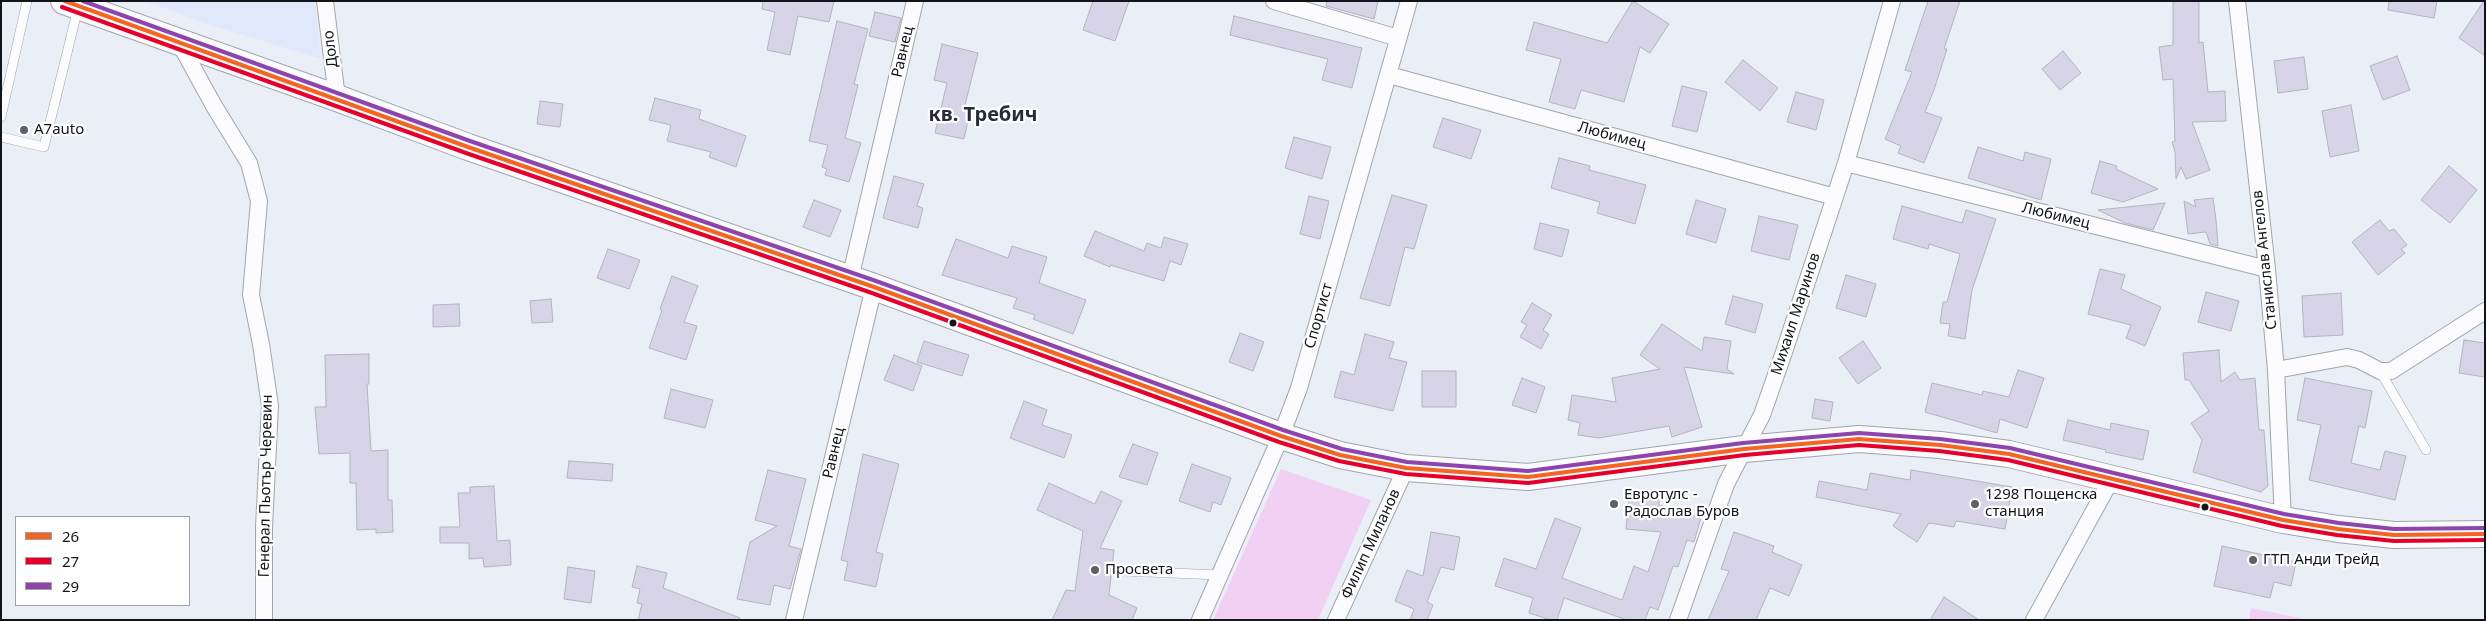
<!DOCTYPE html>
<html>
<head>
<meta charset="utf-8">
<style>
  body { margin:0 }
  #map { position:relative; width:2486px; height:621px; overflow:hidden; background:#eaeef7; font-family:"Noto Sans",sans-serif }
  canvas { display:block }
  .frame { position:absolute; inset:0; border:2px solid #11141b; pointer-events:none }
  .legend { position:absolute; left:15px; top:516px; width:175px; height:90px; box-sizing:border-box; background:#fff; border:1px solid #a0a1a4; margin:0; padding:6px 9px; list-style:none; font-size:15px; color:#11141b }
  .legend li { display:flex; align-items:center; gap:10px; height:25px }
  .legend b { width:25px; border:1px solid #a0a1a4 }
</style>
</head>
<body>
<div id="map">
<canvas width="2486" height="621"></canvas>
<div class="frame"></div>
<ul class="legend">
<li><b style="height:6px;background:#f26522"></b>26</li>
<li><b style="height:6px;background:#e4002b"></b>27</li>
<li><b style="height:6px;background:#8e44ad"></b>29</li>
</ul>
</div>
<script>
const context = document.querySelector('canvas').getContext('2d');
context.lineJoin = 'round';
function paint(path, color) { context.fillStyle = color; context.fill(path, 'evenodd'); }
const poly = rows => new Path2D(rows.map(r => 'M' + r).join(''));
function trace(path, color, width, dash) { context.strokeStyle = color; context.lineWidth = width; context.lineCap = dash ? 'butt' : 'round'; context.setLineDash(dash || []); context.stroke(path); }
function write(font, color, halo, rows, align = 'center') {
  context.font = font + ' "Noto Sans",sans-serif'; context.lineWidth = 4.5; context.setLineDash([]); context.textBaseline = 'middle'; context.strokeStyle = halo; context.fillStyle = color; for (const [text, x, y, turn = 0] of rows) {
    context.save(); context.translate(x, y); context.rotate((+turn || 0) * Math.PI / 180); context.textAlign = isNaN(turn) ? turn : align; if (halo) context.strokeText(text, 0, 0); context.fillText(text, 0, 0); context.restore();
  }
}
const built = poly([
  [144,1,315,1,321,59,214,26]
]);
const green = poly([
  [1281,469,1371,500,1318,620,1213,620],
  [2251,608,2310,620,2249,620]
]);
const building = poly([
  [763,1,834,1,829,22,798,16,790,55,767,50,775,12,762,9,763,1],
  [1093,1,1129,1,1115,41,1083,30,1093,1],
  [1327,1,1378,1,1374,19,1326,6,1327,1],
  [1633,1,1669,24,1650,53,1640,47,1624,102,1581,90,1575,109,1549,102,1561,59,1526,50,1534,22,1607,43,1633,1],
  [1928,1,1960,1,1944,49,1947,49,1934,90,1925,112,1942,118,1924,163,1898,153,1901,146,1885,139,1912,72,1905,70,1928,1],
  [2173,1,2199,1,2199,43,2203,42,2208,92,2225,91,2226,121,2192,122,2210,170,2186,179,2181,167,2176,179,2175,151,2172,142,2175,141,2173,79,2163,80,2159,47,2173,45,2173,1],
  [2389,1,2437,1,2434,18,2388,10,2389,1],
  [2484,1,2485,1,2485,56,2459,38,2484,1],
  [875,12,901,18,895,42,869,36,875,12],
  [1234,16,1362,48,1352,88,1322,80,1328,59,1230,35,1234,16],
  [837,21,868,29,854,84,858,85,845,138,861,143,849,182,825,175,827,169,822,167,828,145,809,141,837,21],
  [942,44,978,53,964,109,970,111,964,139,935,133,947,83,934,80,942,44],
  [2063,51,2081,73,2060,90,2042,69,2063,51],
  [2397,56,2410,90,2383,100,2370,66,2397,56],
  [2304,57,2308,89,2278,93,2274,61,2304,57],
  [1743,60,1778,88,1760,111,1725,82,1743,60],
  [1682,86,1707,92,1697,132,1672,126,1682,86],
  [1796,92,1824,100,1816,130,1787,122,1796,92],
  [655,98,701,110,699,119,746,136,736,167,709,157,711,152,667,141,671,125,649,120,655,98],
  [540,101,563,104,560,127,537,124,540,101],
  [2351,105,2359,151,2330,157,2322,111,2351,105],
  [1443,118,1481,130,1471,159,1433,147,1443,118],
  [1294,137,1331,147,1322,179,1285,168,1294,137],
  [1978,147,2023,161,2025,152,2051,159,2041,200,1968,178,1978,147],
  [1559,158,1590,166,1589,170,1646,185,1635,224,1597,213,1600,202,1551,188,1559,158],
  [2100,161,2117,166,2116,169,2158,189,2123,202,2091,193,2100,161],
  [2449,166,2477,190,2450,223,2421,200,2449,166],
  [894,176,924,184,917,206,923,208,918,228,883,218,894,176],
  [1392,195,1427,205,1414,249,1405,247,1390,306,1360,298,1392,195],
  [1309,196,1329,201,1320,239,1300,234,1309,196],
  [2213,198,2216,220,2218,246,2210,244,2206,232,2188,234,2184,201,2196,207,2194,200,2213,198],
  [814,200,841,210,830,237,803,227,814,200],
  [1696,200,1726,209,1716,243,1686,234,1696,200],
  [2165,203,2153,230,2125,223,2098,210,2165,203],
  [1902,206,1962,223,1966,210,1996,219,1972,290,1965,339,1948,336,1950,324,1940,323,1943,302,1947,302,1960,254,1929,244,1928,249,1893,239,1902,206],
  [1759,216,1798,225,1789,260,1751,251,1759,216],
  [2380,220,2389,231,2394,229,2407,245,2401,249,2405,253,2378,275,2352,242,2380,220],
  [1540,223,1569,230,1562,257,1534,249,1540,223],
  [1095,231,1144,251,1147,243,1161,248,1164,237,1188,244,1181,265,1170,261,1164,281,1110,265,1110,267,1084,256,1095,231],
  [956,239,1008,258,1012,246,1047,257,1039,283,1086,300,1073,334,1033,319,1035,315,1013,308,1017,298,942,275,956,239],
  [608,249,640,260,629,289,597,278,608,249],
  [2100,269,2125,275,2121,289,2161,307,2145,346,2126,338,2131,325,2088,314,2100,269],
  [1846,275,1876,284,1866,317,1836,308,1846,275],
  [672,276,698,286,684,322,697,326,686,360,649,348,662,310,660,309,672,276],
  [2206,292,2239,301,2231,331,2198,322,2206,292],
  [2341,293,2343,335,2304,337,2302,296,2341,293],
  [1733,296,1763,304,1755,333,1725,324,1733,296],
  [551,299,553,322,532,323,530,301,551,299],
  [1532,303,1552,315,1543,330,1549,334,1541,349,1520,337,1527,325,1521,322,1532,303],
  [459,304,460,326,433,327,433,305,459,304],
  [1662,324,1702,351,1704,337,1731,341,1727,369,1734,374,1684,367,1702,427,1672,437,1669,426,1599,438,1578,435,1580,423,1568,420,1572,395,1616,402,1612,378,1660,369,1640,355,1662,324],
  [1240,333,1264,342,1253,371,1229,362,1240,333],
  [1365,334,1394,342,1389,358,1407,362,1393,411,1334,397,1341,371,1354,375,1365,334],
  [2464,340,2485,343,2485,377,2459,373,2464,340],
  [924,341,969,355,962,376,917,362,924,341],
  [1863,341,1881,368,1858,384,1839,358,1863,341],
  [2219,350,2221,382,2235,372,2240,380,2255,378,2259,430,2264,430,2268,486,2261,492,2193,472,2202,440,2191,423,2209,411,2189,380,2185,380,2183,353,2219,350],
  [369,354,369,384,367,384,371,451,388,450,388,500,392,500,393,532,376,533,376,529,357,530,356,483,350,483,350,453,319,454,315,407,326,407,325,355,369,354],
  [894,355,922,366,913,391,884,380,894,355],
  [2018,370,2044,378,2027,428,2000,419,1997,433,1925,412,1932,383,1982,395,1983,391,2009,397,2018,370],
  [1422,371,1456,371,1456,407,1422,407,1422,371],
  [1522,378,1545,387,1536,413,1512,405,1522,378],
  [2305,378,2372,391,2365,428,2359,426,2351,463,2380,470,2385,451,2406,456,2395,500,2309,480,2321,425,2297,420,2305,378],
  [671,389,713,400,705,428,664,418,671,389],
  [1815,399,1833,402,1830,421,1812,418,1815,399],
  [1024,401,1047,410,1042,425,1072,435,1064,458,1010,438,1024,401],
  [2068,420,2110,430,2111,423,2149,431,2143,460,2105,452,2106,450,2063,440,2068,420],
  [1133,444,1158,453,1147,485,1119,477,1133,444],
  [863,454,899,464,876,552,883,554,876,587,844,580,848,562,841,560,863,454],
  [569,461,613,464,612,481,567,478,569,461],
  [1192,464,1231,478,1221,505,1213,502,1210,512,1179,501,1192,464],
  [768,470,806,479,789,546,801,549,790,589,774,585,770,605,737,599,750,542,777,526,755,520,768,470],
  [1911,470,2012,487,2005,529,1956,521,1954,527,1929,523,1917,542,1893,526,1901,514,1816,497,1819,481,1867,490,1870,473,1910,480,1911,470],
  [1049,483,1095,504,1101,491,1122,501,1100,548,1114,550,1109,595,1137,608,1132,620,1052,620,1066,590,1075,591,1083,531,1037,510,1049,483],
  [494,486,497,541,510,540,511,565,484,567,483,558,469,559,469,543,440,543,440,527,460,527,458,493,470,493,470,487,494,486],
  [1629,497,1659,500,1659,505,1701,518,1694,542,1687,540,1678,567,1673,566,1658,610,1650,607,1645,620,1627,620,1564,598,1557,620,1551,620,1529,613,1533,598,1495,586,1504,558,1536,569,1555,518,1581,528,1562,578,1622,600,1634,566,1648,572,1661,532,1626,529,1629,497],
  [1431,532,1460,537,1454,570,1441,567,1427,602,1433,605,1427,620,1410,620,1414,609,1395,601,1407,570,1423,576,1431,532],
  [1734,532,1774,546,1772,552,1802,565,1789,596,1770,588,1756,620,1708,620,1729,571,1721,569,1734,532],
  [2222,546,2296,562,2291,586,2274,582,2270,598,2214,586,2222,546],
  [637,566,667,573,663,588,740,618,740,620,638,620,642,604,637,603,640,589,632,587,637,566],
  [568,567,595,571,591,603,564,599,568,567],
  [1944,597,1979,620,1930,620,1944,597]
]);
const lane = poly([
  [1,117,27,1],
  [1,137,44,147,78,8],
  [2380,371,2426,450],
  [1123,571,1220,575]
]);
const street = poly([
  [325,1,337,98],
  [1274,1,1398,38],
  [2237,1,2267,269,2276,370,2283,520],
  [180,44,214,106,249,163,259,201,251,295,261,344,270,406,264,527,264,620],
  [1389,75,1835,197],
  [1846,163,2267,269],
  [850,279,915,1],
  [2276,370,2347,357,2359,360,2380,371,2391,371,2485,311],
  [794,620,874,287],
  [1200,620,1281,436,1299,388,1409,1],
  [1336,620,1406,468],
  [1678,620,1726,484,1762,415,1784,352,1846,163,1892,1],
  [2034,620,2112,478]
]);
const primary = poly([
  [64,1,337,98,468,147,874,287,1281,436,1340,455,1406,468,1528,477,1744,449,1859,439,1940,445,2009,454,2283,520,2338,529,2394,535,2485,534]
]);
const bus1 = poly([
  [65,1,468,147,874,287,1281,436,1340,455,1406,468,1528,477,1744,449,1859,439,1940,445,2009,454,2283,520,2338,529,2394,535,2485,534]
]);
const bus2 = poly([
  [62,7,466,153,872,293,1279,442,1339,461,1406,474,1528,483,1745,455,1859,445,1939,451,2008,460,2282,526,2337,535,2394,541,2485,540]
]);
const bus3 = poly([
  [83,1,470,141,876,281,1283,430,1342,449,1407,462,1528,471,1743,443,1859,433,1940,439,2010,448,2284,514,2339,523,2394,529,2485,528]
]);
const markers = [
  [24,130,5,"#5d6068"],
  [953,323,4.5,"#11141b"],
  [1614,504,5,"#5d6068"],
  [1975,504,5,"#5d6068"],
  [2205,507,4.5,"#11141b"],
  [2253,560,5,"#5d6068"],
  [1095,570,5,"#5d6068"]
];
const streetNames = [
  ["Доло",331,49,-97],
  ["Равнец",903,52,-77],
  ["Любимец",1612,136,15],
  ["Любимец",2056,216,14],
  ["Станислав Ангелов",2265,260,-96],
  ["Михаил Маринов",1796,314,-72],
  ["Спортист",1319,316,-74],
  ["Равнец",834,453,-77],
  ["Генерал Пьотър Черевин",266,486,-89],
  ["Филип Миланов",1371,544,-65]
];
const poiNames = [
  ["A7auto",34,130],
  ["Евротулс -",1624,495],
  ["Радослав Буров",1624,512],
  ["1298 Пощенска",1985,495],
  ["станция",1985,512],
  ["ГТП Анди Трейд",2263,560],
  ["Просвета",1105,570]
];
const districtNames = [
  ["кв. Требич",983,115]
];
paint(built, '#e0e8fb');
paint(green, '#f1d0f4');
paint(building, '#d7d4e8');
trace(building, '#b3b4bc', 1);
trace(lane, '#a2a5ac', 10);
trace(street, '#a2a5ac', 18);
trace(primary, '#a2a5ac', 28);
trace(lane, '#fcfcfe', 9);
trace(street, '#fcfcfe', 16);
trace(primary, '#fcfcfe', 26);
trace(bus1, '#f26522', 4);
trace(bus2, '#e4002b', 4);
trace(bus3, '#8e44ad', 4);
for (const [x, y, r, color] of markers) { const dot = new Path2D(); dot.arc(x, y, r, 0, 2 * Math.PI); context.fillStyle = color; context.fill(dot); trace(dot, '#fff', 2); }
write('15px', '#11141b', '#fff', streetNames);
write('15px', '#11141b', '#fff', poiNames, 'left');
write('bold 20px', '#262c3b', '#fff', districtNames);
</script>
</body>
</html>
